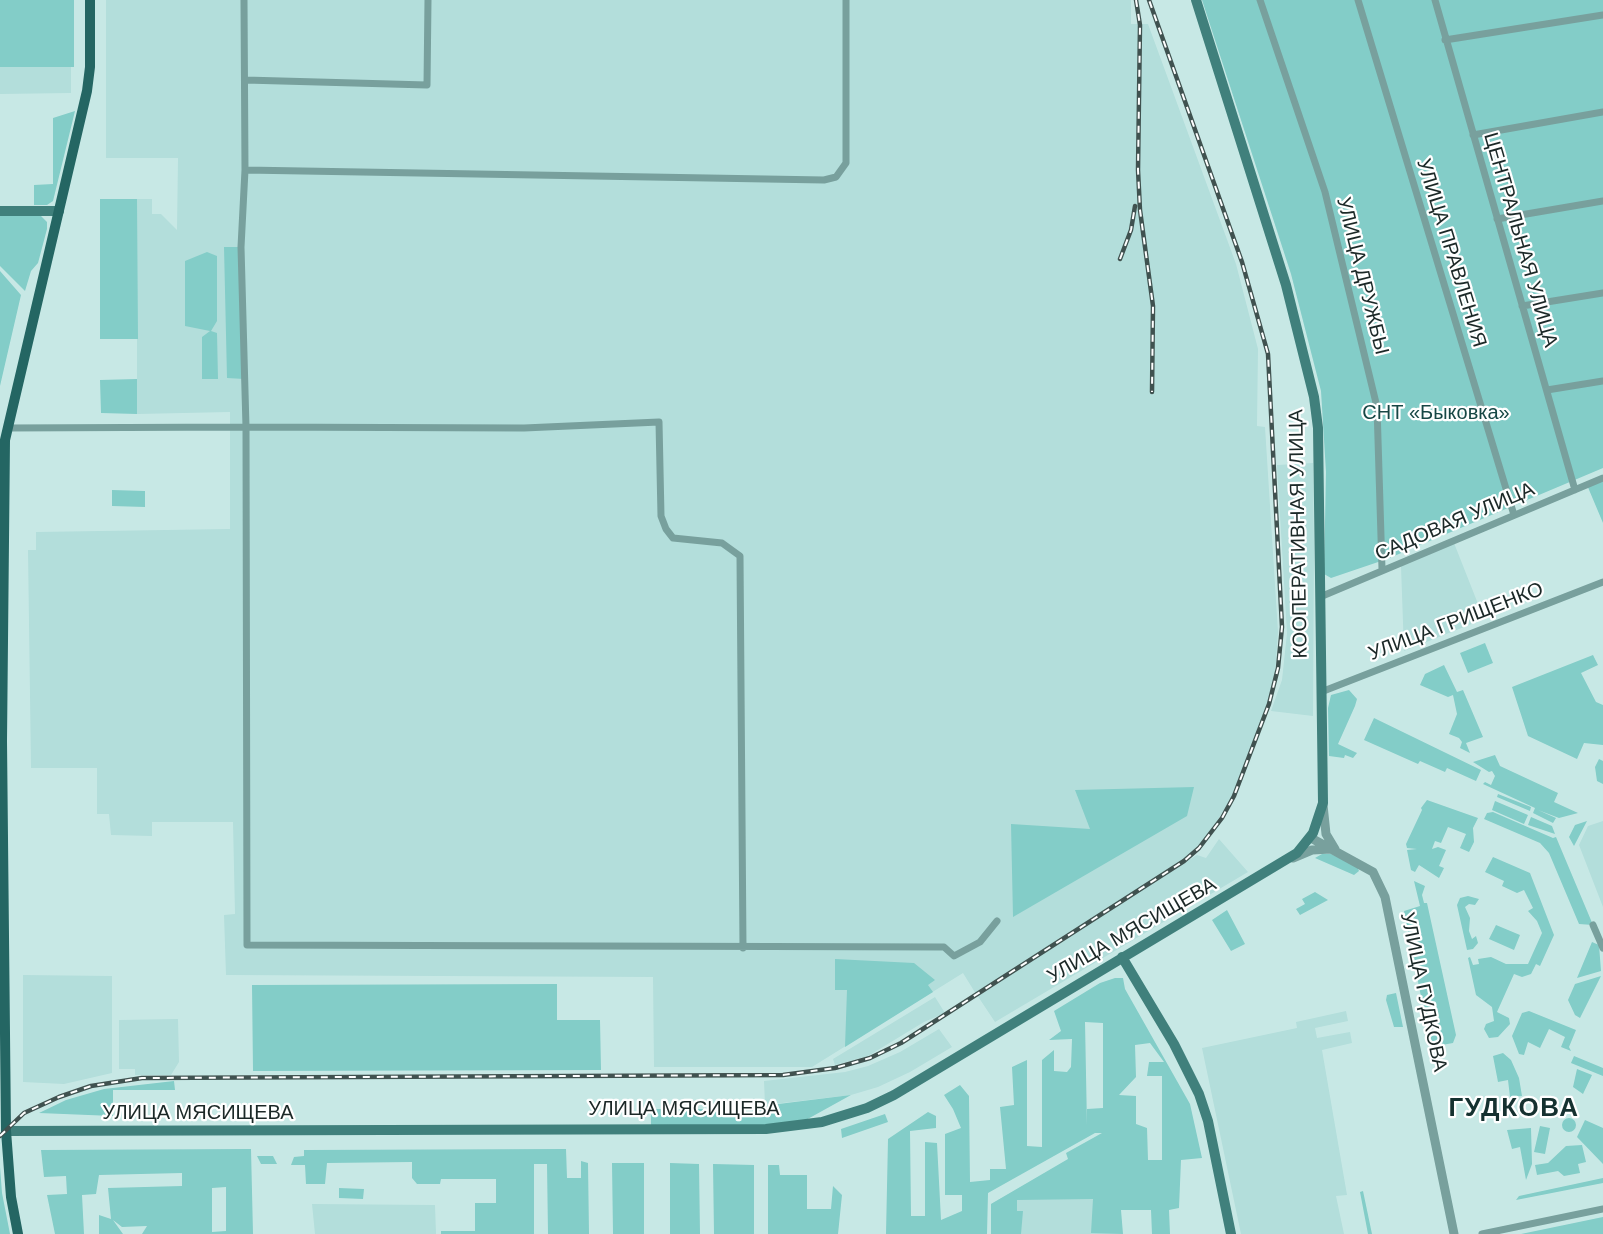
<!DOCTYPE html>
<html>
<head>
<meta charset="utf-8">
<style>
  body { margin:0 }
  canvas { display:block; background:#c7e8e5 }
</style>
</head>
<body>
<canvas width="1603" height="1234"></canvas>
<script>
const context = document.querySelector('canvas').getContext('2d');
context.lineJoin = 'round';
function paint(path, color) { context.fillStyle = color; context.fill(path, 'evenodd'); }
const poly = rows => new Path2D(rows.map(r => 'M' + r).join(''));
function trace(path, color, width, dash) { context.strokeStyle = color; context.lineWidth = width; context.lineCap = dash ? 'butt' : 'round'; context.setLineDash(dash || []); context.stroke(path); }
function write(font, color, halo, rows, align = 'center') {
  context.font = font + ' Arial,sans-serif'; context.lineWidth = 4.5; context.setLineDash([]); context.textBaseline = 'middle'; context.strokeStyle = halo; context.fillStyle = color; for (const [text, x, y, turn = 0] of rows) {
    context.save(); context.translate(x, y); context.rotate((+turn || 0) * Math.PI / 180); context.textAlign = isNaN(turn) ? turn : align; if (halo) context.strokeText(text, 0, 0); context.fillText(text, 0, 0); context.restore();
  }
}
const built = poly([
  [106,0,1131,0,1131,24,1148,24,1236,264,1258,349,1257,426,1265,427,1278,632,1275,674,1268,704,1233,795,1209,834,1183,861,976,994,963,973,812,1067,654,1067,653,977,226,975,224,915,235,914,233,822,152,822,152,836,111,835,109,814,97,814,97,768,31,768,28,550,36,550,36,532,230,529,230,412,137,414,137,199,152,199,152,214,161,214,177,230,178,158,106,158],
  [0,67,71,67,71,93,0,94],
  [1313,463,1314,549,1313,716,1271,711,1282,680,1287,633,1277,465],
  [1454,543,1484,619,1404,651,1401,566],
  [1603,821,1603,907,1579,845,1588,826],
  [1219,839,1248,872,995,1022,977,995,1197,855,1206,858],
  [23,975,112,976,112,1073,64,1084,23,1082],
  [935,997,945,1013,924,1022,868,1056,835,1065,833,1059],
  [1346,1011,1348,1021,1315,1028,1317,1038,1350,1032,1352,1043,1322,1050,1347,1195,1336,1196,1344,1234,1241,1234,1202,1048,1297,1028,1296,1022],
  [178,1019,179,1062,171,1075,135,1075,135,1069,119,1069,119,1020],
  [939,1029,952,1047,910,1072,878,1087,851,1095,765,1105,764,1081,845,1072,868,1066,900,1052],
  [1078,1154,1123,1234,991,1234,991,1204],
  [312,1204,435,1205,436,1234,315,1234]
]);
const green = poly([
  [0,0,74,0,74,67,0,67],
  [1202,0,1603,0,1603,468,1387,559,1331,578,1324,574,1326,472,1321,391,1291,274],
  [75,111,53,201,47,205,34,205,34,185,53,184,53,118],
  [100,199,137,199,138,339,100,339],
  [0,216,41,216,47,222,47,229,38,263,31,271,25,291,0,266],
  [224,247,241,247,244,379,227,378],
  [207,252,217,256,217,321,211,331,217,333,218,379,202,379,202,337,210,331,185,326,185,261],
  [0,271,21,295,0,386],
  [137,379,137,414,101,413,100,380],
  [1603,478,1603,523,1587,485],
  [112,490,145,491,145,507,112,506],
  [1485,643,1493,663,1468,673,1460,653],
  [1593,655,1598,665,1581,673,1596,702,1603,705,1603,745,1584,743,1577,759,1528,736,1512,687],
  [1444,665,1457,692,1463,690,1483,737,1466,743,1470,753,1460,748,1462,742,1459,738,1449,734,1457,714,1453,695,1448,697,1420,685,1425,674],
  [1349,690,1357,699,1355,706,1338,744,1357,753,1353,758,1345,755,1344,758,1329,756,1328,708,1331,695],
  [1374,718,1481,770,1476,781,1447,768,1445,772,1420,761,1418,764,1364,740],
  [1495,755,1500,766,1558,793,1554,802,1578,813,1559,818,1538,810,1556,818,1553,823,1533,813,1535,808,1483,784,1485,782,1491,785,1495,776,1492,771,1489,772,1473,762],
  [1599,759,1603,761,1603,784,1597,781,1595,767],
  [1194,787,1187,816,1013,917,1011,824,1090,829,1075,790],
  [1498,794,1531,807,1530,811,1497,797],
  [1427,800,1478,818,1473,828,1474,842,1469,852,1460,848,1466,834,1448,827,1441,843,1435,841,1432,849,1438,847,1446,850,1439,866,1444,868,1439,878,1419,865,1415,872,1411,870,1407,850,1417,849,1407,848,1406,844,1422,810,1421,808],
  [1495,801,1528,815,1524,824,1492,810],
  [1493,812,1553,838,1556,837,1593,925,1579,924,1549,853,1540,843,1484,819,1487,813],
  [1531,817,1552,826,1555,834,1528,825],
  [1587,821,1574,846,1569,837,1575,825],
  [1322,854,1331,854,1357,866,1359,871,1354,875,1315,858],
  [1493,857,1530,873,1554,935,1540,966,1536,964,1531,974,1522,977,1514,974,1497,1012,1509,1018,1510,1024,1498,1037,1489,1038,1484,1029,1486,1024,1494,1021,1492,1007,1476,995,1468,958,1470,957,1473,965,1479,964,1478,959,1491,957,1506,964,1528,964,1542,933,1537,921,1528,911,1533,908,1524,890,1517,893,1502,886,1504,881,1485,872],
  [1414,881,1425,886,1422,895,1424,903,1427,903,1456,1035,1453,1043,1431,1047,1404,911,1420,906],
  [1315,892,1328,900,1300,915,1296,909,1305,904,1302,899],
  [1468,896,1479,899,1475,905,1469,904,1465,907,1470,918,1469,931,1472,939,1476,936,1478,943,1473,949,1467,950,1457,905,1460,898],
  [1227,910,1245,944,1231,951,1212,920],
  [1496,925,1520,935,1514,950,1489,939],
  [1592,942,1599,945,1601,971,1577,978],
  [835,959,914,963,935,980,928,985,933,992,845,1047,847,990,835,990],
  [1601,976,1580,1018,1575,1015,1568,1000,1575,984],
  [1115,978,1123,978,1125,989,1190,1104,1202,1158,1181,1160,1179,1208,1169,1210,1170,1234,1152,1234,1151,1210,1121,1210,1123,1234,1091,1233,1093,1199,1017,1200,1017,1211,1023,1211,1021,1234,991,1234,991,1204,1068,1159,1066,1153,1102,1133,1095,1133,988,1193,987,1234,886,1234,888,1139,928,1112,936,1116,936,1128,910,1131,911,1216,925,1216,925,1142,937,1143,941,1220,962,1211,962,1195,945,1195,945,1134,961,1128,953,1109,944,1095,960,1085,969,1096,970,1182,990,1180,990,1169,1006,1169,1000,1107,1014,1105,1012,1067,1027,1060,1027,1146,1042,1147,1042,1060,1054,1050,1054,1071,1067,1072,1071,1067,1072,1039,1049,1040,1061,1031,1054,1011,1100,983],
  [1085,1022,1103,1023,1103,1108,1087,1109,1087,1126],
  [1150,1043,1164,1062,1149,1062,1147,1076,1162,1076,1162,1160,1148,1160,1147,1128,1136,1124,1136,1096,1119,1095,1136,1077,1135,1045],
  [557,984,557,1020,600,1020,601,1070,253,1071,252,985],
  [1396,993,1403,1027,1394,1027,1386,1000,1387,995],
  [1529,1011,1576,1030,1569,1047,1571,1051,1561,1047,1565,1037,1549,1029,1540,1048,1528,1042,1524,1055,1519,1054,1512,1036,1522,1013],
  [1503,1053,1511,1060,1519,1078,1522,1096,1510,1097,1508,1080,1498,1082,1493,1056],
  [1574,1056,1603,1068,1603,1076,1571,1063],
  [1577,1069,1592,1075,1583,1094,1573,1087],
  [174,1081,175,1090,113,1090,113,1116,39,1113,66,1100,104,1089],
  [851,1095,795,1126,651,1128,651,1109,738,1109],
  [885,1114,888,1122,842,1138,841,1129],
  '1562 1125a7 7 0 1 1 14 0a7 7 0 1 1-14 0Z',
  [1585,1120,1603,1128,1603,1164,1577,1137],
  [1540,1126,1550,1128,1545,1154,1534,1152],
  [1531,1128,1532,1164,1526,1180,1520,1147,1512,1149,1507,1130],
  [1582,1145,1586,1162,1578,1164,1580,1173,1564,1176,1558,1171,1537,1175,1535,1165,1548,1163,1566,1146],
  [251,1149,253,1234,142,1234,147,1226,122,1227,113,1220,123,1234,99,1234,99,1215,111,1219,108,1188,182,1186,182,1173,99,1175,96,1194,82,1195,84,1234,55,1234,47,1195,67,1194,66,1176,44,1177,41,1150],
  [226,1187,226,1231,212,1232,212,1188],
  [566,1149,567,1178,581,1178,581,1161,588,1163,589,1234,548,1234,547,1164,534,1164,534,1234,441,1234,441,1231,475,1231,475,1203,496,1203,496,1179,441,1179,440,1184,417,1184,412,1178,412,1162,327,1163,325,1184,306,1184,305,1165,291,1165,294,1157,304,1156,304,1150],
  [257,1156,273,1156,277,1164,261,1164],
  [612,1163,644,1163,644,1234,613,1234],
  [670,1163,699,1164,700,1234,670,1234],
  [713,1164,754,1165,754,1234,714,1234],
  [768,1165,779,1165,780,1175,807,1175,807,1209,831,1209,833,1186,842,1195,838,1234,768,1234],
  [0,1167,2,1193,10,1234,0,1234],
  [1603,1178,1603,1183,1516,1200,1519,1196],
  [339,1188,364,1189,363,1199,339,1198],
  [1363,1191,1372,1234,1368,1234,1360,1192],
  [1603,1217,1603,1234,1521,1234]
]);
const minor = poly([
  [244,0,245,170,824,180,836,177,846,163,846,0],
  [1260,0,1325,192,1377,407,1382,569],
  [1358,0,1514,515],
  [1435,0,1575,490],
  [1445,40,1603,15],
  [245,80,427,85,428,0],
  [1473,135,1603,112],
  [245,170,241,247,246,427,524,428,659,422,661,516,666,529,673,538,722,543,740,556,743,948],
  [1497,219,1603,201],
  [1522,306,1603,293],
  [1547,390,1603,381],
  [7,428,246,427,247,945,944,947,954,956,980,942,997,921],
  [1320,597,1603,478],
  [1321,692,1603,582],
  [1593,925,1603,948],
  [1482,1234,1603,1209]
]);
const tertiary = poly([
  [1323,805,1326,834,1335,849],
  [1311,838,1373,872,1385,897,1454,1234],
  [1293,858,1312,850,1331,849]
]);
const secondary = poly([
  [0,211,59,211],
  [1122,957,1174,1044,1199,1094,1208,1121,1231,1234],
  [6,1131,766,1129,822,1122,867,1108,894,1095,1297,853,1313,833,1323,803,1318,428,1314,397,1286,285,1196,0]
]);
const primary = poly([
  [18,1234,11,1197,6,1131,2,741,5,440,87,91,90,67,90,0]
]);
const rail = poly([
  [1136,0,1140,25,1138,170,1140,210,1153,306,1152,392],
  [1120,259,1131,230,1135,206],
  [0,1136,24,1113,59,1097,91,1086,142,1078,783,1075,835,1068,870,1058,901,1043,1184,861,1199,848,1222,818,1234,796,1269,704,1278,668,1282,627,1268,354,1242,262,1149,0]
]);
const streetNames = [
  ["ЦЕНТРАЛЬНАЯ УЛИЦА",1520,240,74],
  ["УЛИЦА ПРАВЛЕНИЯ",1451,253,73],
  ["УЛИЦА ДРУЖБЫ",1362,276,76],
  ["САДОВАЯ УЛИЦА",1455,522,-23],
  ["КООПЕРАТИВНАЯ УЛИЦА",1299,534,-91],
  ["УЛИЦА ГРИЩЕНКО",1456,622,-21],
  ["УЛИЦА МЯСИЩЕВА",1132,931,-30],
  ["УЛИЦА ГУДКОВА",1423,992,78],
  ["УЛИЦА МЯСИЩЕВА",684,1109],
  ["УЛИЦА МЯСИЩЕВА",198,1113]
];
const parkNames = [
  ["СНТ «Быковка»",1436,413]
];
const districtNames = [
  ["ГУДКОВА",1514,1109]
];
paint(built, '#b3dedb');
paint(green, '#83cdc8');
trace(minor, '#78a09d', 7);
trace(tertiary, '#78a09d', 9);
trace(secondary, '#40807c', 10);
trace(primary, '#246663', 10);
trace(rail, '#405250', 4.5);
trace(rail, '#fff', 2, [7]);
write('20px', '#1b2827', '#fff', streetNames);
write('20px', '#174745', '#fff', parkNames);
context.letterSpacing = '1.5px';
write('bold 26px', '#153130', '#fff', districtNames);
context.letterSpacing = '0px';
</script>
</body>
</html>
